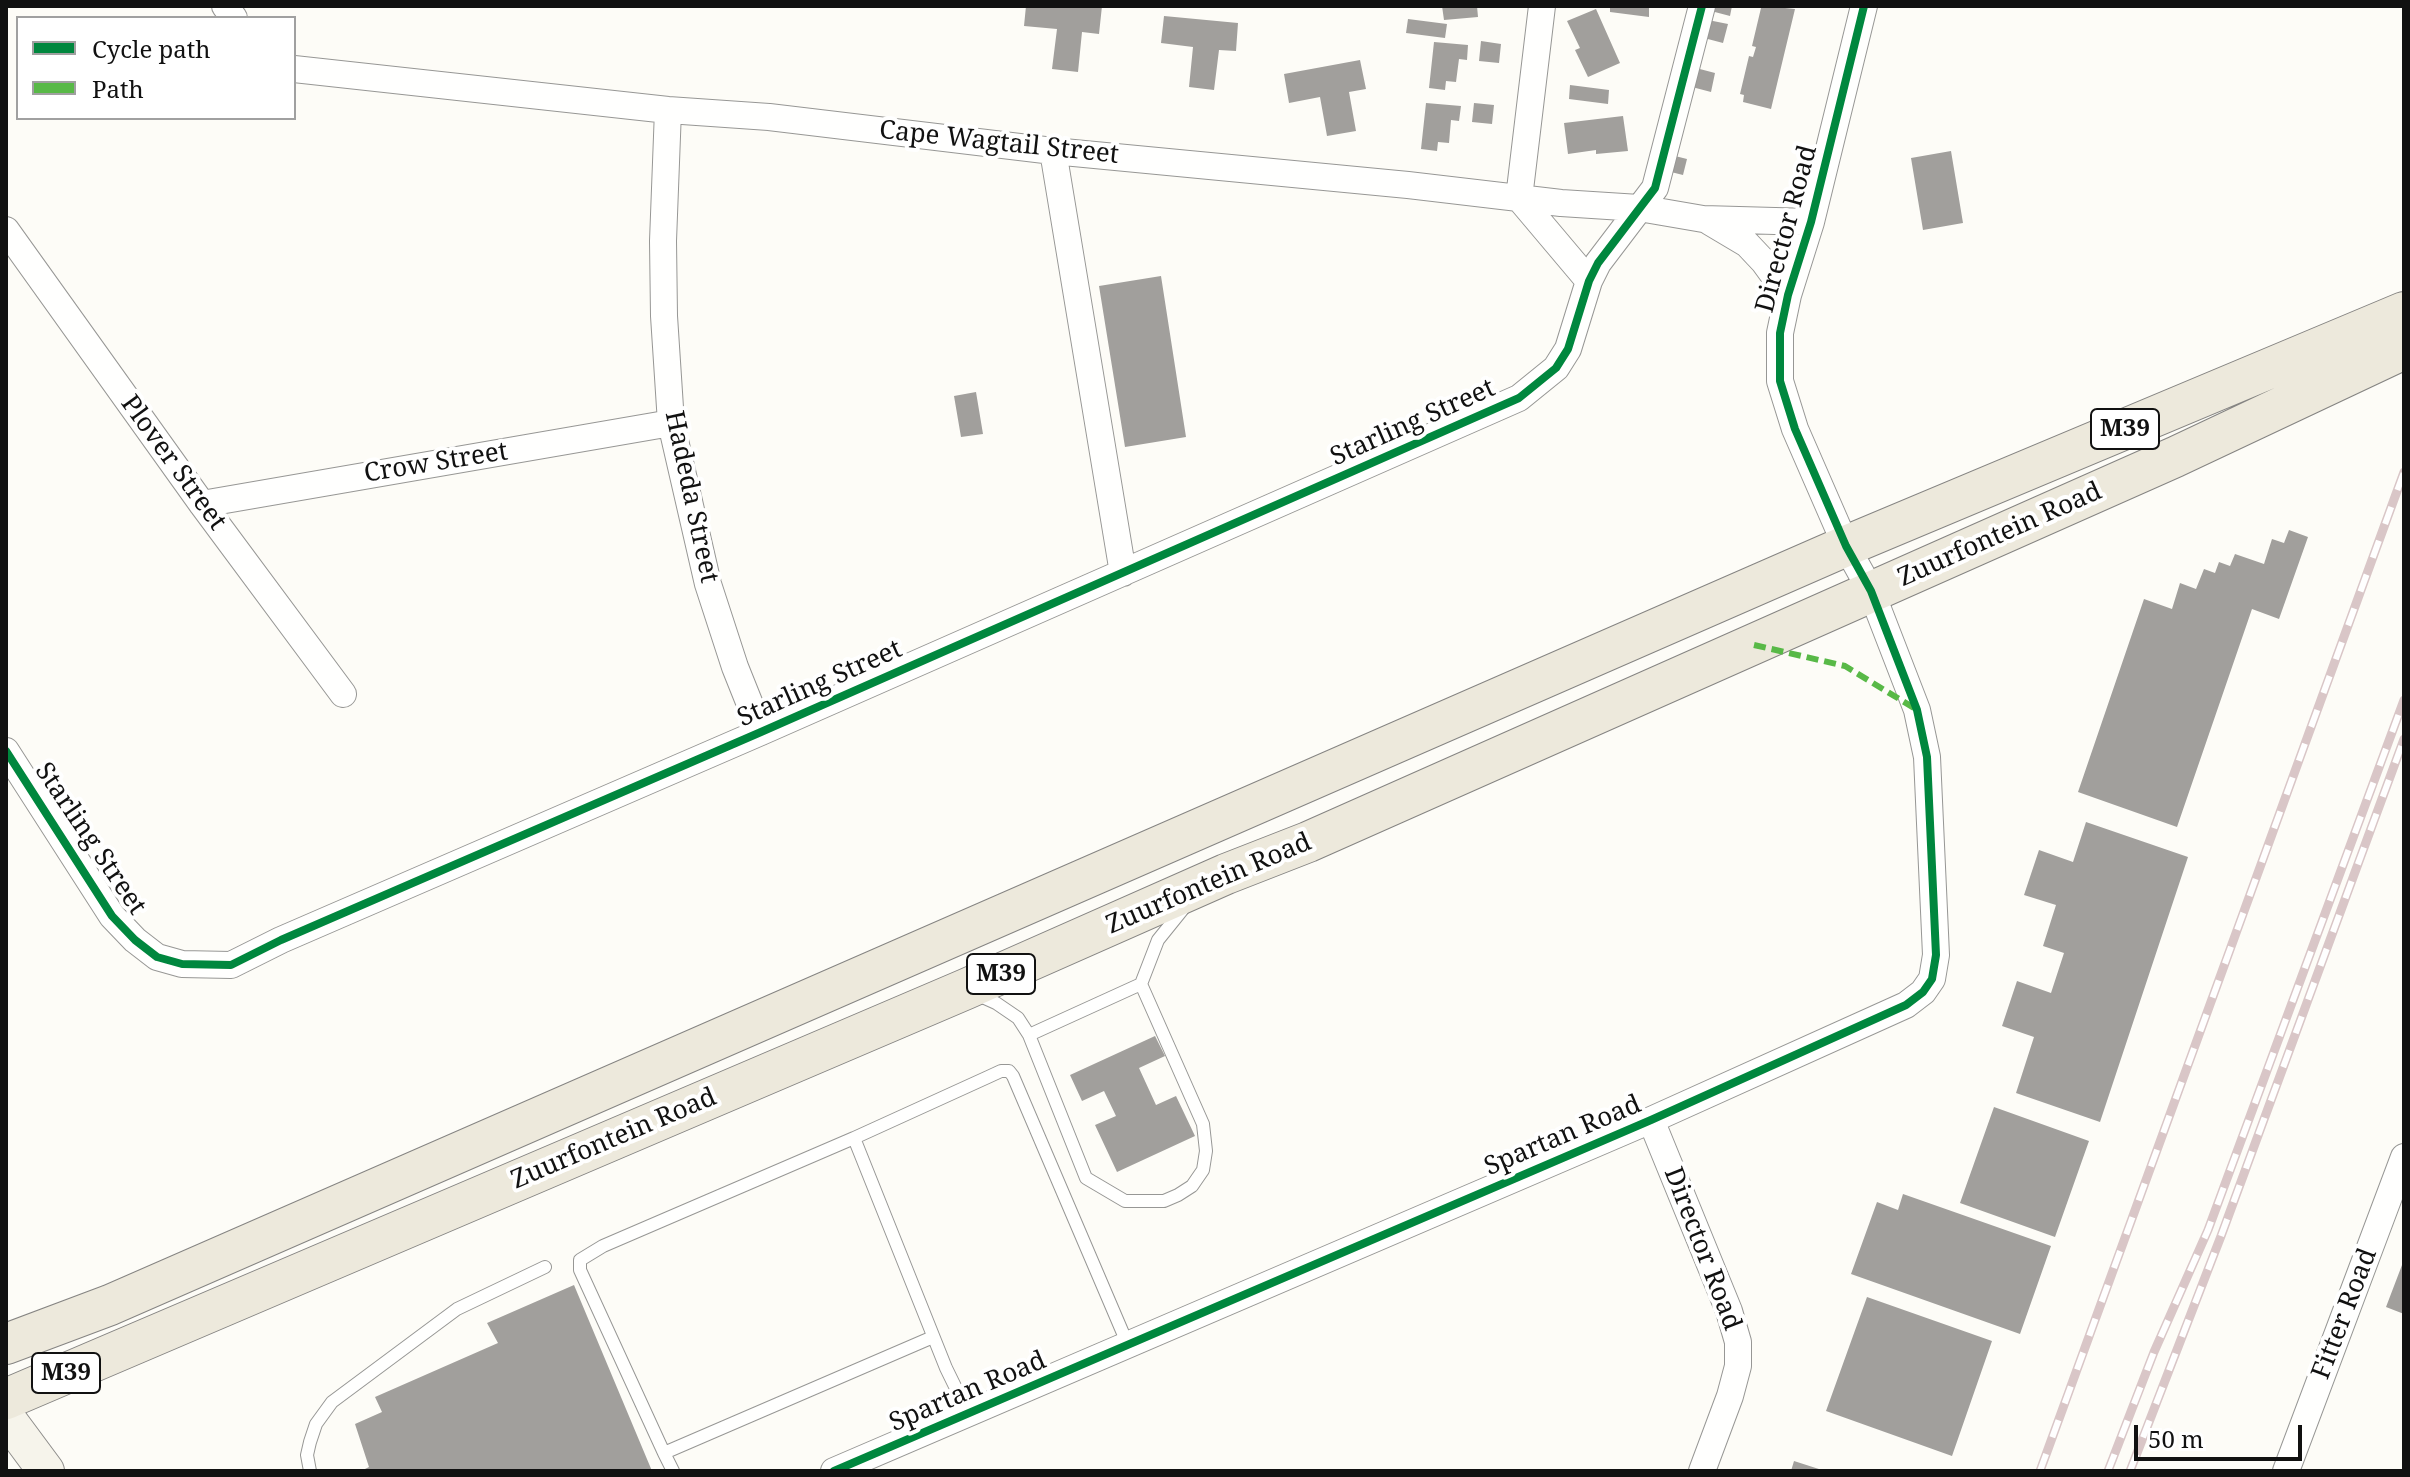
<!DOCTYPE html>
<html>
<head>
<meta charset="utf-8">
<style>
  body { margin:0 }
  #map { position:relative; width:2410px; height:1477px; overflow:hidden; background:#fdfcf7; font-family:"Noto Serif",serif }
  canvas { display:block }
  .frame { position:absolute; inset:0; border:8px solid #111; pointer-events:none }
  .legend { position:absolute; left:16px; top:16px; width:280px; height:104px; box-sizing:border-box; background:#fff; border:2px solid #a0a0a0; margin:0; padding:10px 14px; list-style:none; font-size:24px; color:#111 }
  .legend li { display:flex; align-items:center; gap:16px; height:40px }
  .legend b { width:40px; border:2px solid #a0a0a0 }
  .scale { position:absolute; left:2134px; top:1425px; width:168px; height:36px; box-sizing:border-box; border:4px solid #111; border-top:0; padding-left:10px; font-size:24px; line-height:28px; white-space:nowrap; color:#111; -webkit-text-stroke:6px #fff; paint-order:stroke }
</style>
</head>
<body>
<div id="map">
<canvas width="2410" height="1477"></canvas>
<div class="frame"></div>
<ul class="legend">
<li><b style="height:10px;background:#00873e"></b>Cycle path</li>
<li><b style="height:10px;background:#58b947"></b>Path</li>
</ul>
<div class="scale">50 m</div>
</div>
<script>
const context = document.querySelector('canvas').getContext('2d');
context.lineJoin = 'round';
function paint(path, color) { context.fillStyle = color; context.fill(path, 'evenodd'); }
const poly = rows => new Path2D(rows.map(r => 'M' + r).join(''));
function trace(path, color, width, dash) { context.strokeStyle = color; context.lineWidth = width; context.lineCap = dash ? 'butt' : 'round'; context.setLineDash(dash || []); context.stroke(path); }
function write(font, color, halo, rows, align = 'center') {
  context.font = font + ' "Noto Serif",serif'; context.lineWidth = 8; context.setLineDash([]); context.textBaseline = 'middle'; context.strokeStyle = halo; context.fillStyle = color; for (const [text, x, y, turn = 0] of rows) {
    context.save(); context.translate(x, y); context.rotate((+turn || 0) * Math.PI / 180); context.textAlign = isNaN(turn) ? turn : align; if (halo) context.strokeText(text, 0, 0); context.fillText(text, 0, 0); context.restore();
  }
}
const building = poly([
  [1026,6,1102,6,1099,34,1082,32,1078,72,1052,69,1057,29,1024,26],
  [1442,6,1477,6,1478,17,1444,20],
  [1610,6,1649,6,1649,17,1610,12],
  [1712,6,1732,6,1730,16,1711,11],
  [1765,6,1795,9,1771,109,1743,102,1744,95,1740,94,1749,56,1753,57,1756,47,1752,46,1761,8,1765,8],
  [1596,9,1620,63,1588,77,1575,50,1580,48,1567,21],
  [1164,16,1238,23,1236,51,1219,50,1214,90,1189,87,1193,47,1161,43],
  [1408,19,1447,24,1445,38,1406,33],
  [1708,20,1728,24,1723,43,1704,38],
  [1481,41,1501,44,1499,63,1479,61],
  [1434,42,1468,45,1467,60,1459,59,1456,82,1446,81,1445,90,1429,88],
  [1360,60,1366,89,1349,92,1356,131,1327,136,1320,97,1289,103,1284,74],
  [1696,68,1715,73,1711,92,1692,87],
  [1570,85,1609,90,1608,104,1569,99],
  [1426,103,1461,106,1459,121,1451,120,1449,143,1438,142,1437,151,1421,149],
  [1474,103,1494,105,1492,124,1472,122],
  [1623,116,1628,151,1596,154,1596,150,1568,154,1564,123],
  [1951,151,1963,223,1923,230,1911,158],
  [1675,156,1687,159,1683,175,1671,172],
  [1161,276,1186,437,1125,447,1099,286],
  [976,392,983,434,961,437,954,396],
  [2289,530,2308,537,2279,619,2252,609,2177,827,2078,792,2144,599,2172,609,2180,583,2196,589,2204,569,2215,573,2219,562,2230,566,2235,554,2264,564,2272,539,2284,543],
  [2086,822,2188,857,2100,1122,2016,1093,2034,1037,2002,1026,2017,981,2051,993,2064,953,2043,946,2056,905,2024,895,2039,850,2073,862],
  [1155,1036,1165,1056,1139,1068,1156,1105,1176,1096,1195,1136,1117,1172,1095,1125,1116,1116,1104,1091,1082,1101,1070,1075],
  [1994,1107,2089,1141,2055,1237,1960,1203],
  [1903,1194,2051,1246,2020,1334,1851,1274,1877,1202,1898,1210],
  [2402,1265,2404,1266,2404,1314,2386,1307],
  [574,1285,652,1471,361,1471,369,1467,355,1424,382,1412,375,1397,498,1343,487,1323],
  [1867,1297,1992,1341,1952,1456,1826,1411],
  [1794,1461,1822,1470,1822,1471,1791,1471]
]);
const service = poly([
  [976,994,996,1003,1018,1018,1029,1035,1086,1178,1125,1201,1164,1201,1178,1195,1192,1186,1203,1170,1206,1151,1203,1124,1141,984,1158,940,1183,909],
  [1029,1035,1141,984],
  [854,1138,603,1246,580,1260,580,1270,664,1453,933,1337],
  [968,1413,946,1368,854,1138,988,1077,1001,1071,1009,1071,1013,1076,1128,1345],
  [664,1453,673,1471],
  [310,1471,307,1455,310,1442,316,1424,332,1402,457,1309,545,1267]
]);
const minor = poly([
  [225,6,234,18],
  [1542,6,1519,198,1589,281],
  [294,69,668,110,769,117,1053,151,1408,185,1561,203,1639,208,1703,219,1811,222],
  [668,110,663,241,664,316,671,423,708,584,735,667,761,732],
  [1053,151,1123,573],
  [1710,222,1747,244,1764,262,1788,295],
  [6,230,202,504,343,694],
  [202,504,671,423],
  [6,751,112,916,135,940,157,957,182,964,231,965,281,940,761,732,1519,398,1556,368,1568,349,1589,281,1598,263,1655,188,1702,6],
  [1651,1120,1729,1311,1738,1342,1738,1366,1730,1396,1702,1471],
  [834,1471,1651,1120,1906,1005,1923,992,1932,979,1936,955,1927,757,1917,710,1871,591,1846,546,1795,429,1780,381,1780,333,1788,295,1811,222,1864,6],
  [2286,1471,2404,1157]
]);
const secondary = poly([
  [6,1417,46,1471]
]);
const primary = poly([
  [6,1344,110,1305,1846,546,2404,312],
  [6,1399,966,989,1226,874,1308,842,2175,457,2404,349]
]);
const rail = poly([
  [2040,1471,2404,472],
  [2108,1471,2154,1352,2208,1230,2404,700],
  [2130,1471,2221,1236,2404,739]
]);
const quiet = poly([
  [1754,645,1845,666,1914,708]
]);
const cycleway = poly([
  [6,751,112,916,135,940,157,957,182,964,231,965,281,940,761,732,1519,398,1556,368,1568,349,1589,281,1598,263,1655,188,1702,6],
  [834,1471,1651,1120,1906,1005,1923,992,1932,979,1936,955,1927,757,1917,710,1871,591,1846,546,1795,429,1780,381,1780,333,1788,295,1811,222,1864,6]
]);
const shields = [
  [2125,429,68],
  [1001,974,68],
  [66,1373,68]
];
const shieldNames = [
  ["M39",2125,429],
  ["M39",1001,974],
  ["M39",66,1373]
];
const streetNames = [
  ["Cape Wagtail Street",999,143,6],
  ["Director Road",1787,229,-75],
  ["Starling Street",1413,423,-24],
  ["Plover Street",173,463,54],
  ["Crow Street",436,463,-9],
  ["Hadeda Street",691,497,78],
  ["Zuurfontein Road",2000,535,-24],
  ["Starling Street",820,684,-24],
  ["Starling Street",90,839,56],
  ["Zuurfontein Road",1209,884,-23],
  ["Spartan Road",1563,1136,-23],
  ["Zuurfontein Road",614,1139,-23],
  ["Director Road",1702,1249,69],
  ["Fitter Road",2345,1314,-69],
  ["Spartan Road",968,1392,-23]
];
paint(building, '#a19f9c');
trace(service, '#979795', 14);
trace(minor, '#979795', 28);
trace(secondary, '#8e8d8b', 38);
trace(primary, '#858482', 42);
trace(service, '#fffffe', 12);
trace(minor, '#fffffe', 26);
trace(secondary, '#f6f4eb', 36);
trace(primary, '#ede9dc', 40);
trace(rail, '#d9c6c7', 9);
trace(rail, '#fff', 6, [18]);
trace(quiet, '#58b947', 6, [12, 6]);
trace(cycleway, '#00873e', 8);
for (const [x, y, w] of shields) { const box = new Path2D(); box.roundRect(x - w / 2, y - 20, w, 40, 6); context.fillStyle = '#fff'; context.fill(box); trace(box, '#111', 2); }
write('bold 24px', '#111', null, shieldNames);
write('26px', '#111', '#fff', streetNames);
</script>
</body>
</html>
